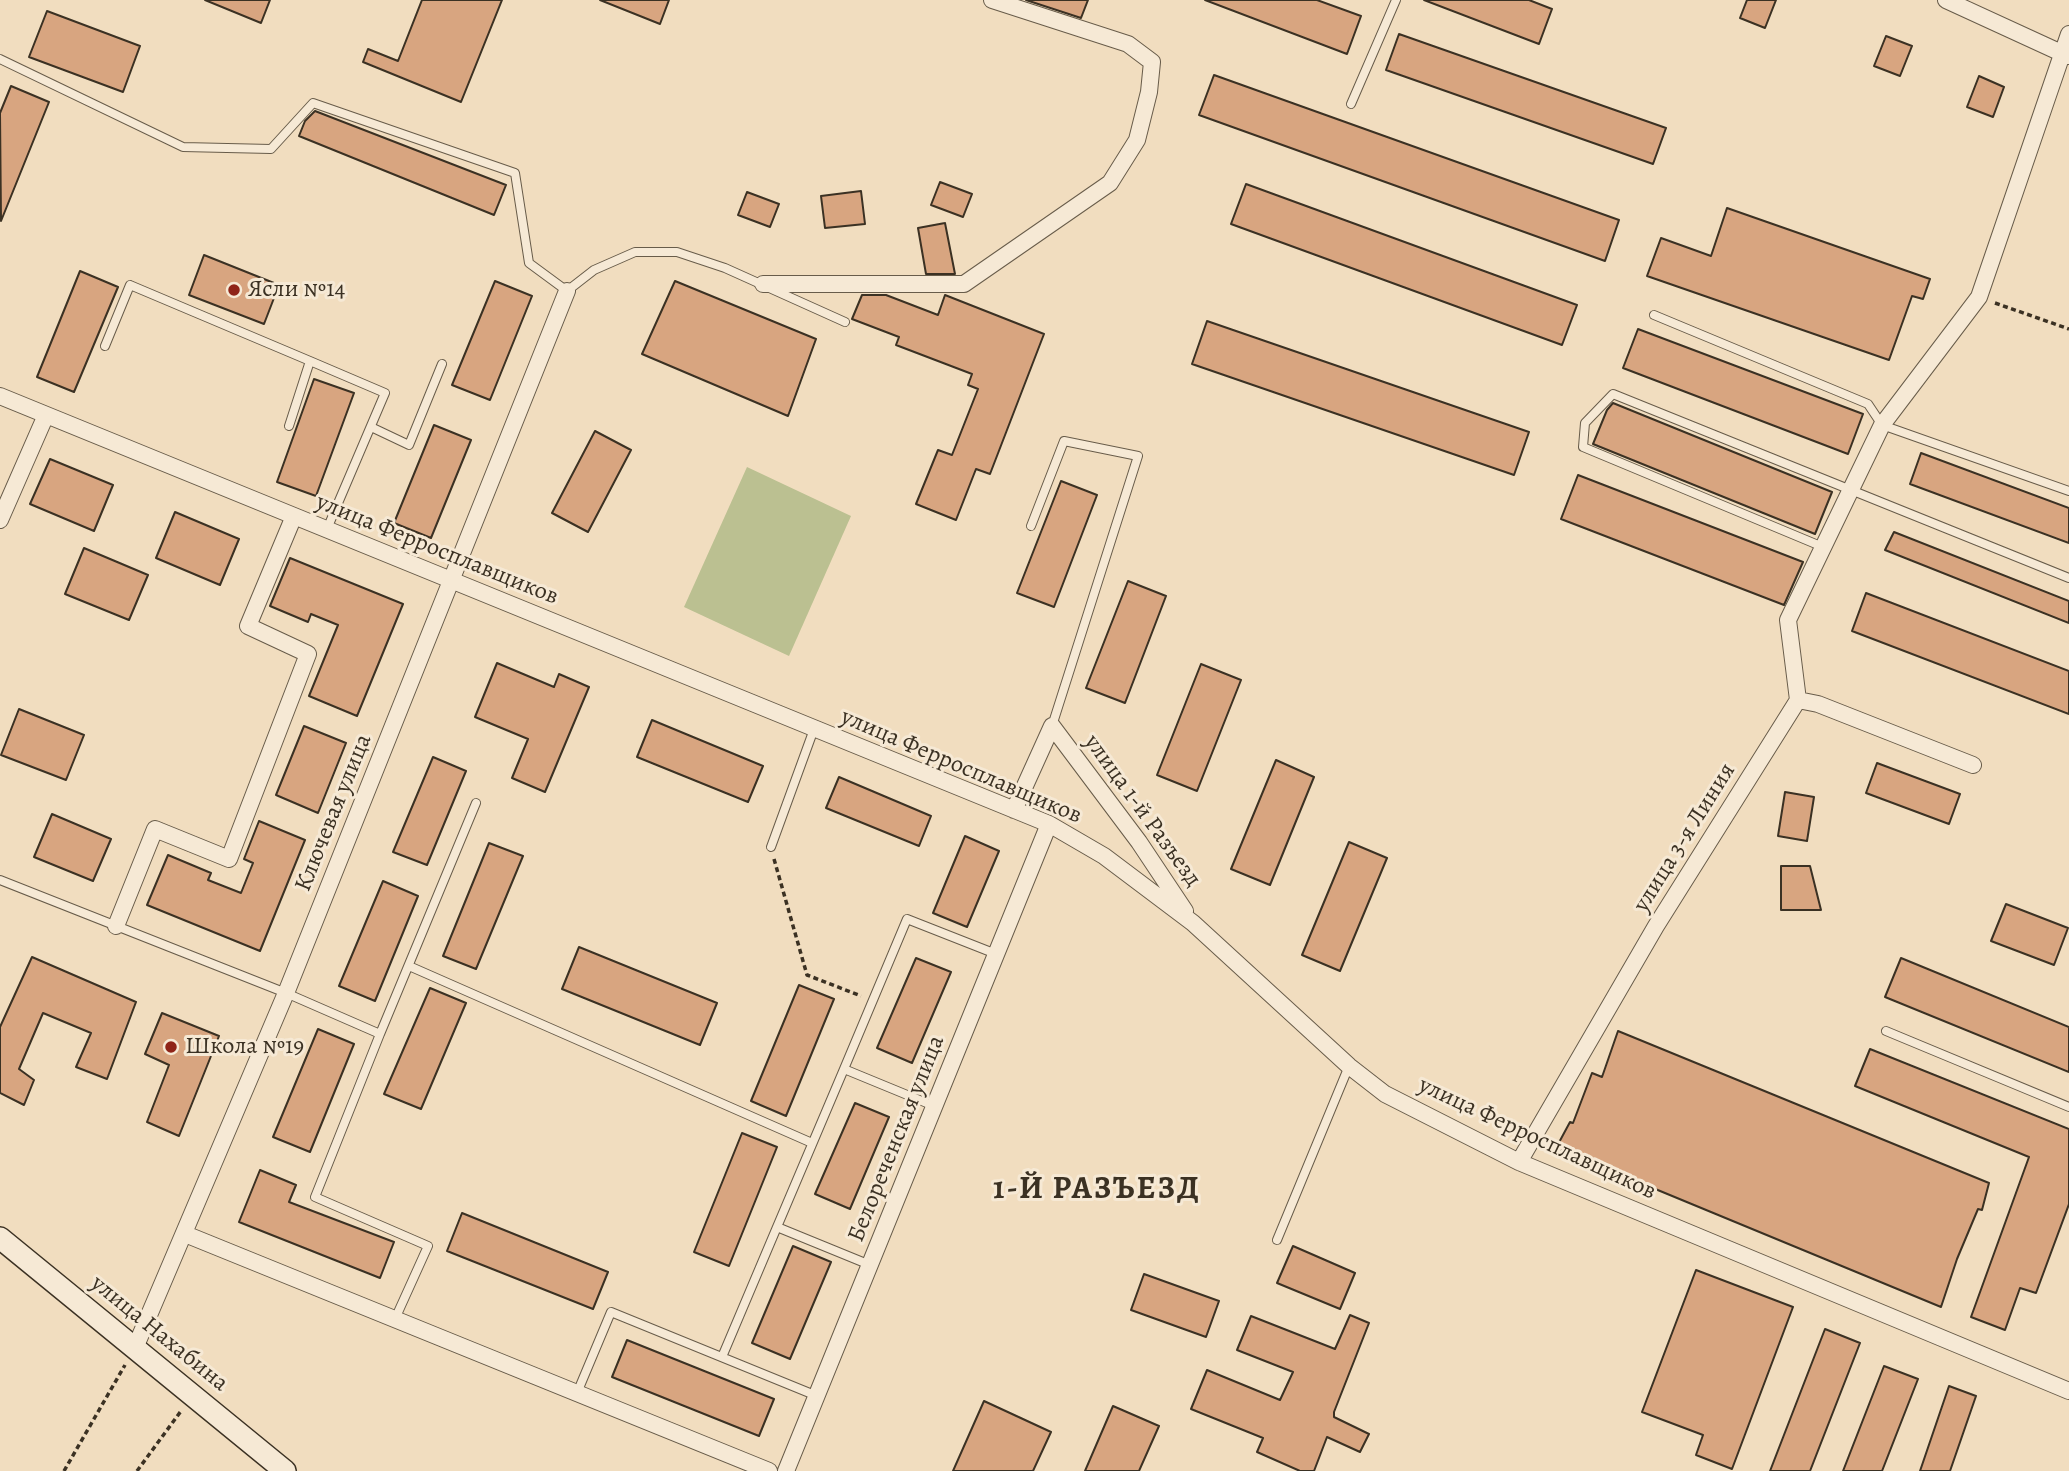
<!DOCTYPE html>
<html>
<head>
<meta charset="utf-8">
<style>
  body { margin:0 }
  canvas { display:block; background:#f1ddbf }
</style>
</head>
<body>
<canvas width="2069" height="1471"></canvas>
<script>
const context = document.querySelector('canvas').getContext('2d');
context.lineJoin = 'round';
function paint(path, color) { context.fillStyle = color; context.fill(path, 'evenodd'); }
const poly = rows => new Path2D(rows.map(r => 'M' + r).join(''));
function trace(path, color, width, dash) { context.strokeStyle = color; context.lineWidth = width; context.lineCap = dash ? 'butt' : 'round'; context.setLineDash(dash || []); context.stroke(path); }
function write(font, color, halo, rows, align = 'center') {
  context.font = font + ' Alegreya,serif'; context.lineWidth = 6; context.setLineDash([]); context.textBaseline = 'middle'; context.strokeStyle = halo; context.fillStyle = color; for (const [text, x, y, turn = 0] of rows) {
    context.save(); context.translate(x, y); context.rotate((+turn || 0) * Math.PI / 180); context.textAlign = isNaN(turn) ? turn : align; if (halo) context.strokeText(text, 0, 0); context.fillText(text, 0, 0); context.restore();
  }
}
const green = poly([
  [747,467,851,516,789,656,684,607]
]);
const building = poly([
  [205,0,270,0,261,23,205,0],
  [422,0,502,0,461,102,363,62,368,49,398,61,422,0],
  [600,0,669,0,660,24,600,0],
  [1026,0,1088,0,1081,18,1026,0],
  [1205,0,1317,0,1361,16,1347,54,1205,0],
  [1424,0,1529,0,1552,9,1539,44,1424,0],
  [1747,0,1776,0,1765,28,1740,18,1747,0],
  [47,11,140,46,123,92,29,57,47,11],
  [1399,34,1666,128,1653,164,1386,70,1399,34],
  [1886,36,1912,46,1900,76,1874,66,1886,36],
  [1214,75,1619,220,1605,261,1199,115,1214,75],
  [1979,76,2004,87,1993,117,1967,107,1979,76],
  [11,86,49,102,1,221,0,113,11,86],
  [315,111,506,185,494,215,299,136,305,121,315,111],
  [940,182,972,194,963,217,931,205,940,182],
  [1246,184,1577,305,1562,345,1231,224,1246,184],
  [861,191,865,224,825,228,821,196,861,191],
  [747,192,779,204,770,227,738,215,747,192],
  [1727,208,1930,279,1923,299,1912,296,1889,360,1647,276,1661,238,1711,256,1727,208],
  [945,223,955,274,926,274,918,228,945,223],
  [204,255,279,285,264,324,189,295,204,255],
  [80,271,118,287,74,392,37,377,80,271],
  [495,281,532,296,490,400,452,385,495,281],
  [675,281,816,339,788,416,642,354,675,281],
  [862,295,886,295,938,315,945,295,1044,334,990,474,976,469,956,520,916,504,938,450,952,455,978,389,968,385,972,374,896,345,899,337,852,319,862,295],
  [1207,321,1529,432,1514,475,1192,364,1207,321],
  [1638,329,1863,414,1848,454,1623,368,1638,329],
  [314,379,354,393,316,496,277,482,314,379],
  [1613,403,1832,492,1815,534,1593,444,1607,410,1613,403],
  [434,425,471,440,431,538,394,523,434,425],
  [595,431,631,450,588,532,552,513,595,431],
  [1921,453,2069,508,2069,543,1910,484,1921,453],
  [50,459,113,485,94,531,30,504,50,459],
  [1578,475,1803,562,1784,605,1561,519,1578,475],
  [1061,481,1097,495,1054,607,1017,593,1061,481],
  [175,512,239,539,220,585,156,558,175,512],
  [1894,532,2069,601,2069,623,1885,550,1894,532],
  [84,548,148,575,129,620,65,594,84,548],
  [290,558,403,604,357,716,309,696,338,625,311,614,308,622,270,606,290,558],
  [1128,581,1166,596,1125,703,1086,688,1128,581],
  [1866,593,2069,671,2069,714,1852,631,1866,593],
  [497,663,554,687,559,674,589,687,545,792,512,778,528,739,475,717,497,663],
  [1201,664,1241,680,1197,791,1157,775,1201,664],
  [19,709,84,735,66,780,1,755,19,709],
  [652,720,763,766,748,802,637,757,652,720],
  [304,726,346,743,318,813,276,795,304,726],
  [433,757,466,771,427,865,393,852,433,757],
  [1276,760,1314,777,1270,885,1231,869,1276,760],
  [1877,763,1960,794,1949,824,1866,793,1877,763],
  [839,777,931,816,919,846,826,808,839,777],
  [1785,792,1814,797,1807,841,1778,836,1785,792],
  [52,814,111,839,93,881,34,857,52,814],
  [259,821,305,840,260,951,147,905,168,855,211,873,208,880,241,893,253,863,244,859,259,821],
  [965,836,999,851,967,927,933,913,965,836],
  [1349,842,1387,858,1340,971,1302,955,1349,842],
  [489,843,523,856,476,969,443,956,489,843],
  [1781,866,1810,866,1821,910,1781,910,1781,866],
  [383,881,418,896,375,1001,339,986,383,881],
  [2006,904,2068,928,2054,965,1991,941,2006,904],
  [579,947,717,1003,700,1045,562,989,579,947],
  [32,957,136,1002,107,1079,76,1067,91,1033,43,1013,19,1069,34,1080,24,1105,0,1093,0,1027,32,957],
  [916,958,951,972,912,1063,877,1048,916,958],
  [1901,958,2069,1027,2069,1072,1885,997,1901,958],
  [799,985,834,999,786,1116,751,1101,799,985],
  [430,988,466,1003,421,1109,384,1094,430,988],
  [162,1013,219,1036,179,1136,147,1122,169,1065,145,1054,162,1013],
  [318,1029,354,1044,310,1152,273,1137,318,1029],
  [1618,1031,1989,1183,1982,1210,1978,1209,1957,1259,1941,1307,1556,1148,1570,1122,1573,1123,1592,1073,1602,1077,1618,1031],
  [1870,1049,2069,1129,2069,1204,2036,1293,2020,1288,2005,1330,1971,1317,2029,1157,1855,1086,1870,1049],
  [855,1103,889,1117,850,1209,815,1194,855,1103],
  [742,1133,777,1147,729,1266,694,1252,742,1133],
  [260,1170,296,1185,289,1202,394,1242,380,1278,239,1222,260,1170],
  [462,1213,608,1272,593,1309,447,1251,462,1213],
  [793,1246,831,1262,790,1359,752,1343,793,1246],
  [1293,1246,1355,1273,1340,1309,1277,1283,1293,1246],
  [1696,1270,1793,1307,1732,1469,1696,1455,1703,1435,1642,1412,1696,1270],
  [1144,1274,1219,1301,1206,1337,1131,1310,1144,1274],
  [1350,1315,1369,1323,1334,1412,1334,1417,1369,1434,1360,1452,1327,1437,1314,1471,1300,1471,1257,1452,1263,1438,1191,1409,1207,1370,1280,1400,1293,1372,1237,1350,1251,1316,1335,1349,1350,1315],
  [1825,1329,1860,1343,1810,1471,1770,1471,1825,1329],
  [627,1340,774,1399,759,1436,612,1377,627,1340],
  [1884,1366,1918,1379,1882,1471,1843,1471,1884,1366],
  [1949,1386,1976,1396,1950,1471,1920,1471,1949,1386],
  [984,1401,1051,1432,1033,1471,953,1471,984,1401],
  [1113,1406,1159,1426,1139,1471,1085,1471,1113,1406]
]);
const path = poly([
  [1995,303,2069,329],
  [774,859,807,975,861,996],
  [64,1471,125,1365],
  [137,1471,181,1411]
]);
const lane = poly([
  [0,59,183,147,271,149,313,103,515,173,529,263,567,291,594,270,635,252,677,252,725,268,845,322],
  [1351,104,1396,0],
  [1654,315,1868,404,1882,425,2069,491],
  [105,346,130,285,310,361],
  [289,426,310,361,385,393,327,529],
  [371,427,409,445,442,364],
  [1031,526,1064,441,1138,456,1052,726],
  [1823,547,1583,447,1585,423,1613,394,2069,578],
  [771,847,814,729],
  [0,880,286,993,380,1034,476,803],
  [409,966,812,1143],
  [1886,1031,2069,1107],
  [380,1034,315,1197,428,1246,395,1319],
  [844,1069,907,919,996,954],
  [1277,1240,1349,1066],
  [870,1265,777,1227,844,1069,934,1106],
  [722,1357,777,1227],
  [577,1393,611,1312,817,1396]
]);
const street = poly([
  [1946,0,2068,56],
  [763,284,964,284,1110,183,1137,140,1149,92,1152,62,1128,44,992,0],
  [0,396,1049,824,1104,856,1193,923,1349,1066,1385,1094,1519,1162,2069,1391],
  [0,520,46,415],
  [1798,700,1788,620,1882,425,1979,297,2069,34],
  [1014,810,1052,726,1139,842,1185,911],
  [116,926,155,829,229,859,308,654,248,626,294,516],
  [1519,1162,1656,926,1798,700,1818,704,1973,765],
  [185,1234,769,1471],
  [135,1348,286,993,567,291],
  [786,1471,1049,824]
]);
const secondary = poly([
  [0,1238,285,1471]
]);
const markers = [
  [234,290,7,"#8f2418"],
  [171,1047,7,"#8f2418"]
];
const poiNames = [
  ["Ясли №14",248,290],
  ["Школа №19",185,1047]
];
const streetNames = [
  ["улица Ферросплавщиков",437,550,22],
  ["улица Ферросплавщиков",961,767,23],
  ["улица 1-й Разъезд",1142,811,54],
  ["Ключевая улица",334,813,-68],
  ["улица 3-я Линия",1685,838,-58],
  ["Белореченская улица",897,1139,-68],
  ["улица Ферросплавщиков",1537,1139,25],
  ["улица Нахабина",159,1334,39]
];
const districtNames = [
  ["1-Й РАЗЪЕЗД",1097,1190]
];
paint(green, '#bbc091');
paint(building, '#d8a580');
trace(building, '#3b3123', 2);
trace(lane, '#685c4a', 10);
trace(street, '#685c4a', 18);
trace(secondary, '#3b3123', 24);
trace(path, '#3b3123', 3.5, [5, 3.5]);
trace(lane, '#f6e9d5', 8);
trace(street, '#f6e9d5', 16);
trace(secondary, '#f6e9d5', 21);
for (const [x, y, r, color] of markers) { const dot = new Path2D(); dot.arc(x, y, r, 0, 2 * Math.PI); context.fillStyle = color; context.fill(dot); trace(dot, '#f6e9d5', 2.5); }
write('24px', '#3b3123', '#f6e9d5', poiNames, 'left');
write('24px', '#3b3123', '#f6e9d5', streetNames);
context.letterSpacing = '2px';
write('bold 32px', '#3b3123', '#f6e9d5', districtNames);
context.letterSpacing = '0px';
</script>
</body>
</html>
